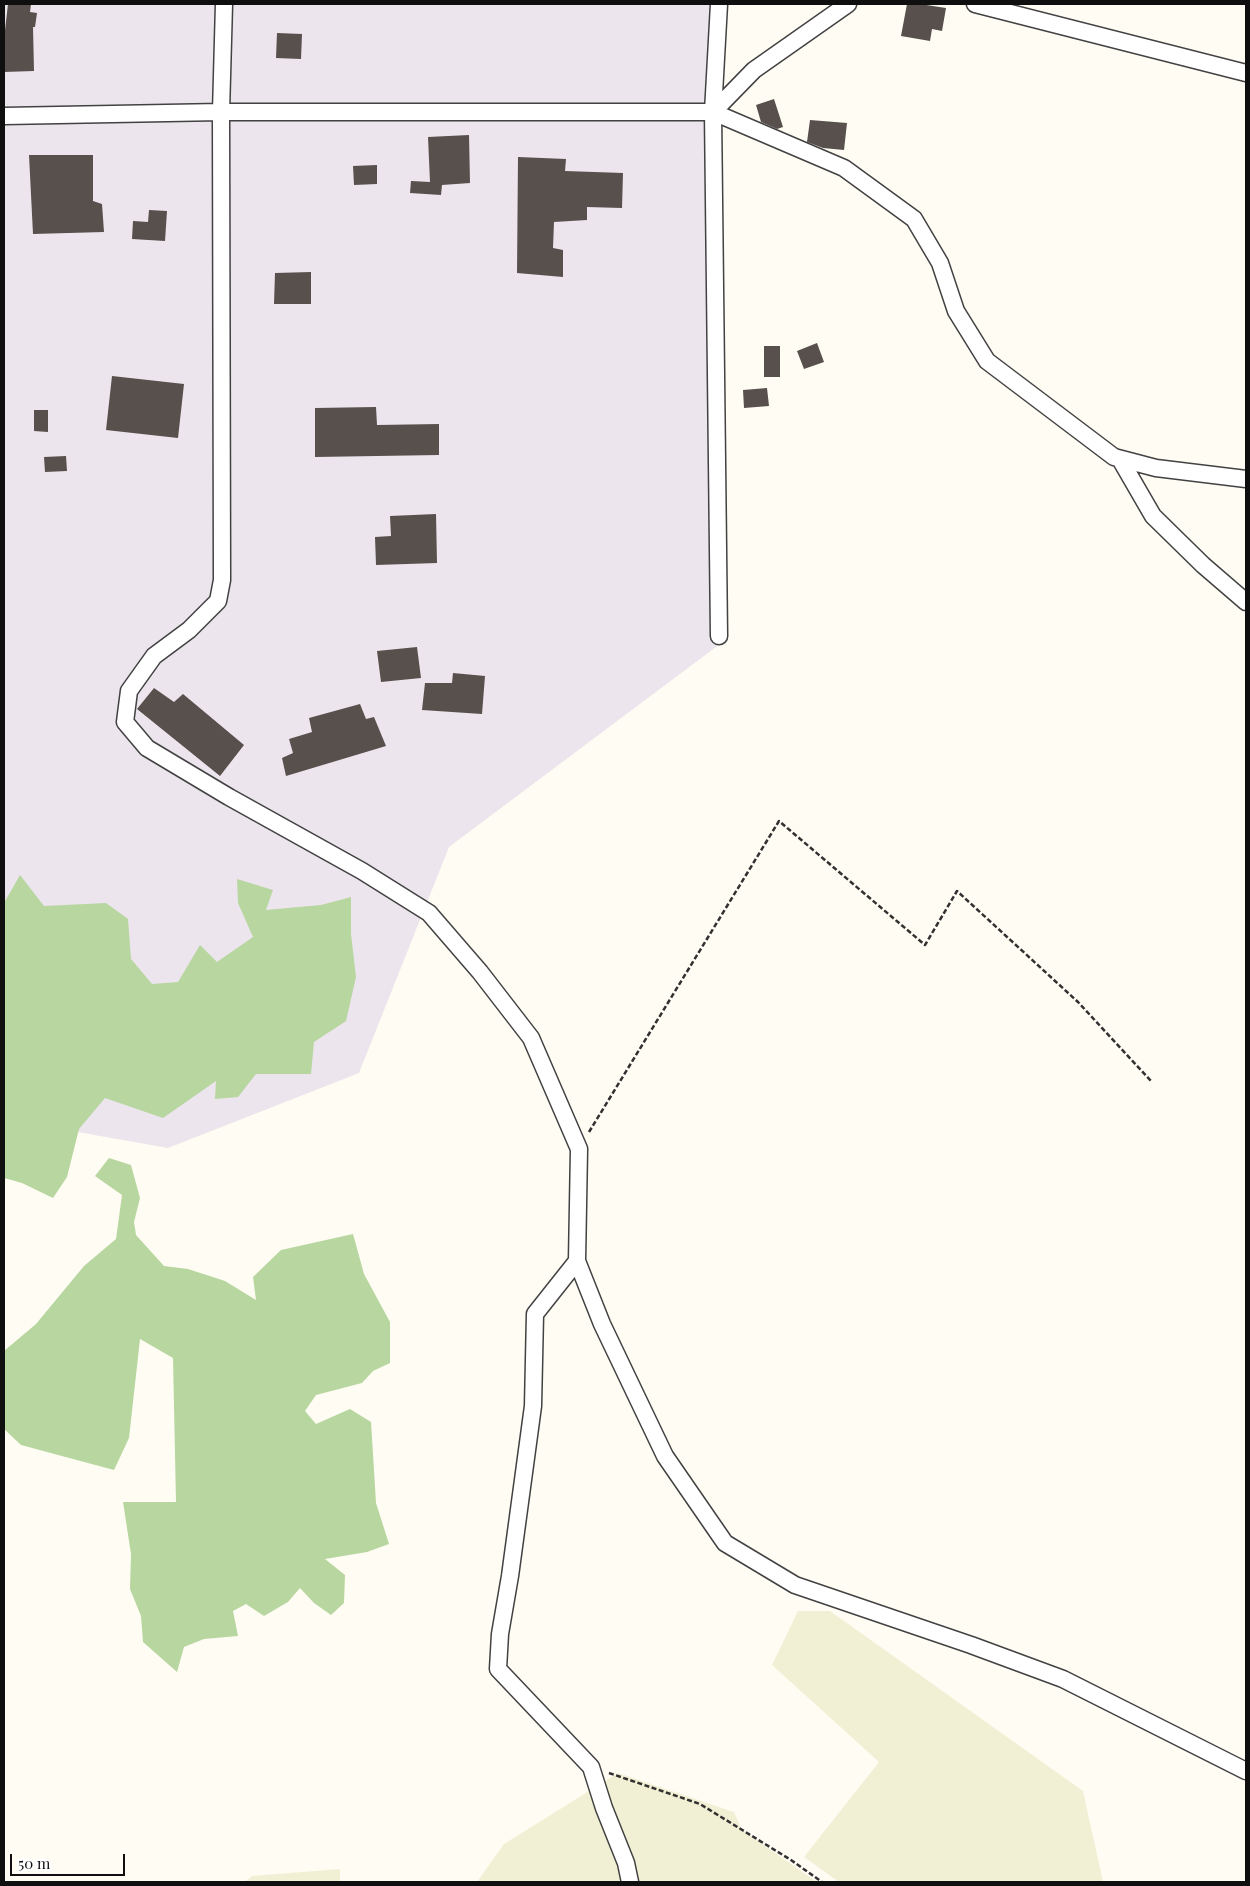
<!DOCTYPE html>
<html>
<head>
<meta charset="utf-8">
<style>
  body { margin:0 }
  #map { position:relative; width:1250px; height:1886px; overflow:hidden; background:#fefcf3; font-family:"Playfair Display",serif }
  canvas { display:block }
  .frame { position:absolute; inset:0; border:5px solid #0f0f0f; pointer-events:none }
  .scale { position:absolute; left:10px; top:1854px; width:115px; height:22px; box-sizing:border-box; border:2px solid #0f0f0f; border-top:0; padding-left:6px; font-size:15px; line-height:18px; white-space:nowrap; color:#0f0f0f; -webkit-text-stroke:4px #fff; paint-order:stroke }
</style>
</head>
<body>
<div id="map">
<canvas width="1250" height="1886"></canvas>
<div class="frame"></div>
<div class="scale">50 m</div>
</div>
<script>
const context = document.querySelector('canvas').getContext('2d');
context.lineJoin = 'round';
function paint(path, color) { context.fillStyle = color; context.fill(path, 'evenodd'); }
const poly = rows => new Path2D(rows.map(r => 'M' + r).join(''));
function trace(path, color, width, dash) { context.strokeStyle = color; context.lineWidth = width; context.lineCap = dash ? 'butt' : 'round'; context.setLineDash(dash || []); context.stroke(path); }
const industrial = poly([
  [4,4,723,4,720,136,724,641,449,847,359,1073,168,1148,4,1119]
]);
const farmland = poly([
  [798,1611,830,1611,1083,1791,1103,1882,839,1882,804,1857,879,1762,772,1665],
  [618,1773,734,1812,742,1830,817,1882,431,1882,477,1882,504,1844],
  [340,1869,340,1882,245,1882,252,1876]
]);
const forest = poly([
  [20,875,44,906,106,903,128,919,131,959,152,984,178,982,200,945,217,962,253,937,238,903,237,879,273,890,266,910,321,905,351,897,351,934,356,977,346,1021,314,1042,311,1074,256,1074,238,1097,215,1099,216,1081,163,1118,105,1098,79,1129,67,1177,53,1198,22,1183,4,1178,4,903],
  [109,1158,131,1165,140,1198,134,1222,136,1235,164,1266,188,1269,225,1281,256,1300,253,1277,281,1250,353,1234,364,1274,390,1322,390,1363,373,1371,362,1383,316,1395,305,1411,316,1424,350,1409,371,1422,376,1503,389,1544,367,1552,325,1559,345,1575,344,1603,331,1615,314,1603,300,1588,288,1602,264,1616,246,1604,233,1611,238,1636,204,1639,184,1647,177,1672,143,1642,141,1616,130,1589,131,1554,123,1502,176,1502,173,1358,140,1339,129,1438,114,1470,21,1445,4,1429,4,1351,36,1324,84,1266,116,1239,122,1195,95,1176]
]);
const building = poly([
  [8,4,31,4,30,12,37,13,35,27,33,27,34,71,4,72,4,39],
  [907,4,920,4,946,8,942,31,932,29,930,41,901,36],
  [277,33,302,34,301,59,276,58],
  [774,99,783,127,777,129,761,122,756,105],
  [810,120,847,123,844,150,823,148,807,142],
  [469,135,470,183,442,185,441,195,410,193,411,181,430,182,428,137],
  [29,155,93,155,93,201,102,204,104,232,33,234],
  [518,157,566,159,565,171,623,173,622,208,587,207,587,220,554,222,553,248,563,250,563,277,517,273],
  [377,165,377,184,354,185,353,166],
  [149,210,167,211,165,241,132,239,133,221,148,222],
  [311,272,311,304,274,304,275,273],
  [817,343,824,362,804,369,797,351],
  [764,346,780,346,780,377,764,377],
  [112,376,184,384,178,438,106,430],
  [767,388,769,406,744,408,743,390],
  [376,407,377,425,439,424,439,455,315,457,315,408],
  [34,410,48,410,48,432,34,431],
  [66,456,67,471,45,472,44,457],
  [436,514,437,563,376,565,375,537,391,536,390,516],
  [417,647,421,678,381,682,377,651],
  [453,673,485,676,482,714,422,710,425,683,452,683],
  [154,688,174,702,183,694,244,745,220,776,137,709],
  [360,704,366,719,374,717,386,746,286,776,282,758,293,753,289,739,312,732,309,718]
]);
const path = poly([
  [589,1132,779,821,925,945,957,891,1078,1002,1151,1081],
  [609,1773,700,1804,791,1860,822,1882]
]);
const minor = poly([
  [224,4,221,112,222,580,218,601,189,630,154,656,129,691,125,722,147,748,229,797,362,871,429,913,480,972,531,1038,579,1149,577,1261,602,1324,665,1456,725,1543,795,1585,971,1645,1063,1679,1246,1771],
  [719,4,713,112,719,636],
  [975,4,1246,73],
  [713,112,844,168,914,219,940,263,956,311,987,361,1114,457,1156,468,1246,479],
  [4,116,221,112,713,112,754,70,848,4],
  [1120,459,1153,516,1203,565,1246,602],
  [577,1261,535,1314,533,1406,510,1576,500,1634,498,1669,591,1767,604,1808,626,1863,630,1882]
]);
paint(industrial, '#ece5ed');
paint(farmland, '#f2f0d4');
paint(forest, '#b8d69f');
paint(building, '#57504c');
trace(minor, '#424242', 19);
trace(path, '#313131', 2.5, [5, 2.5]);
trace(minor, '#fff', 16);
</script>
</body>
</html>
